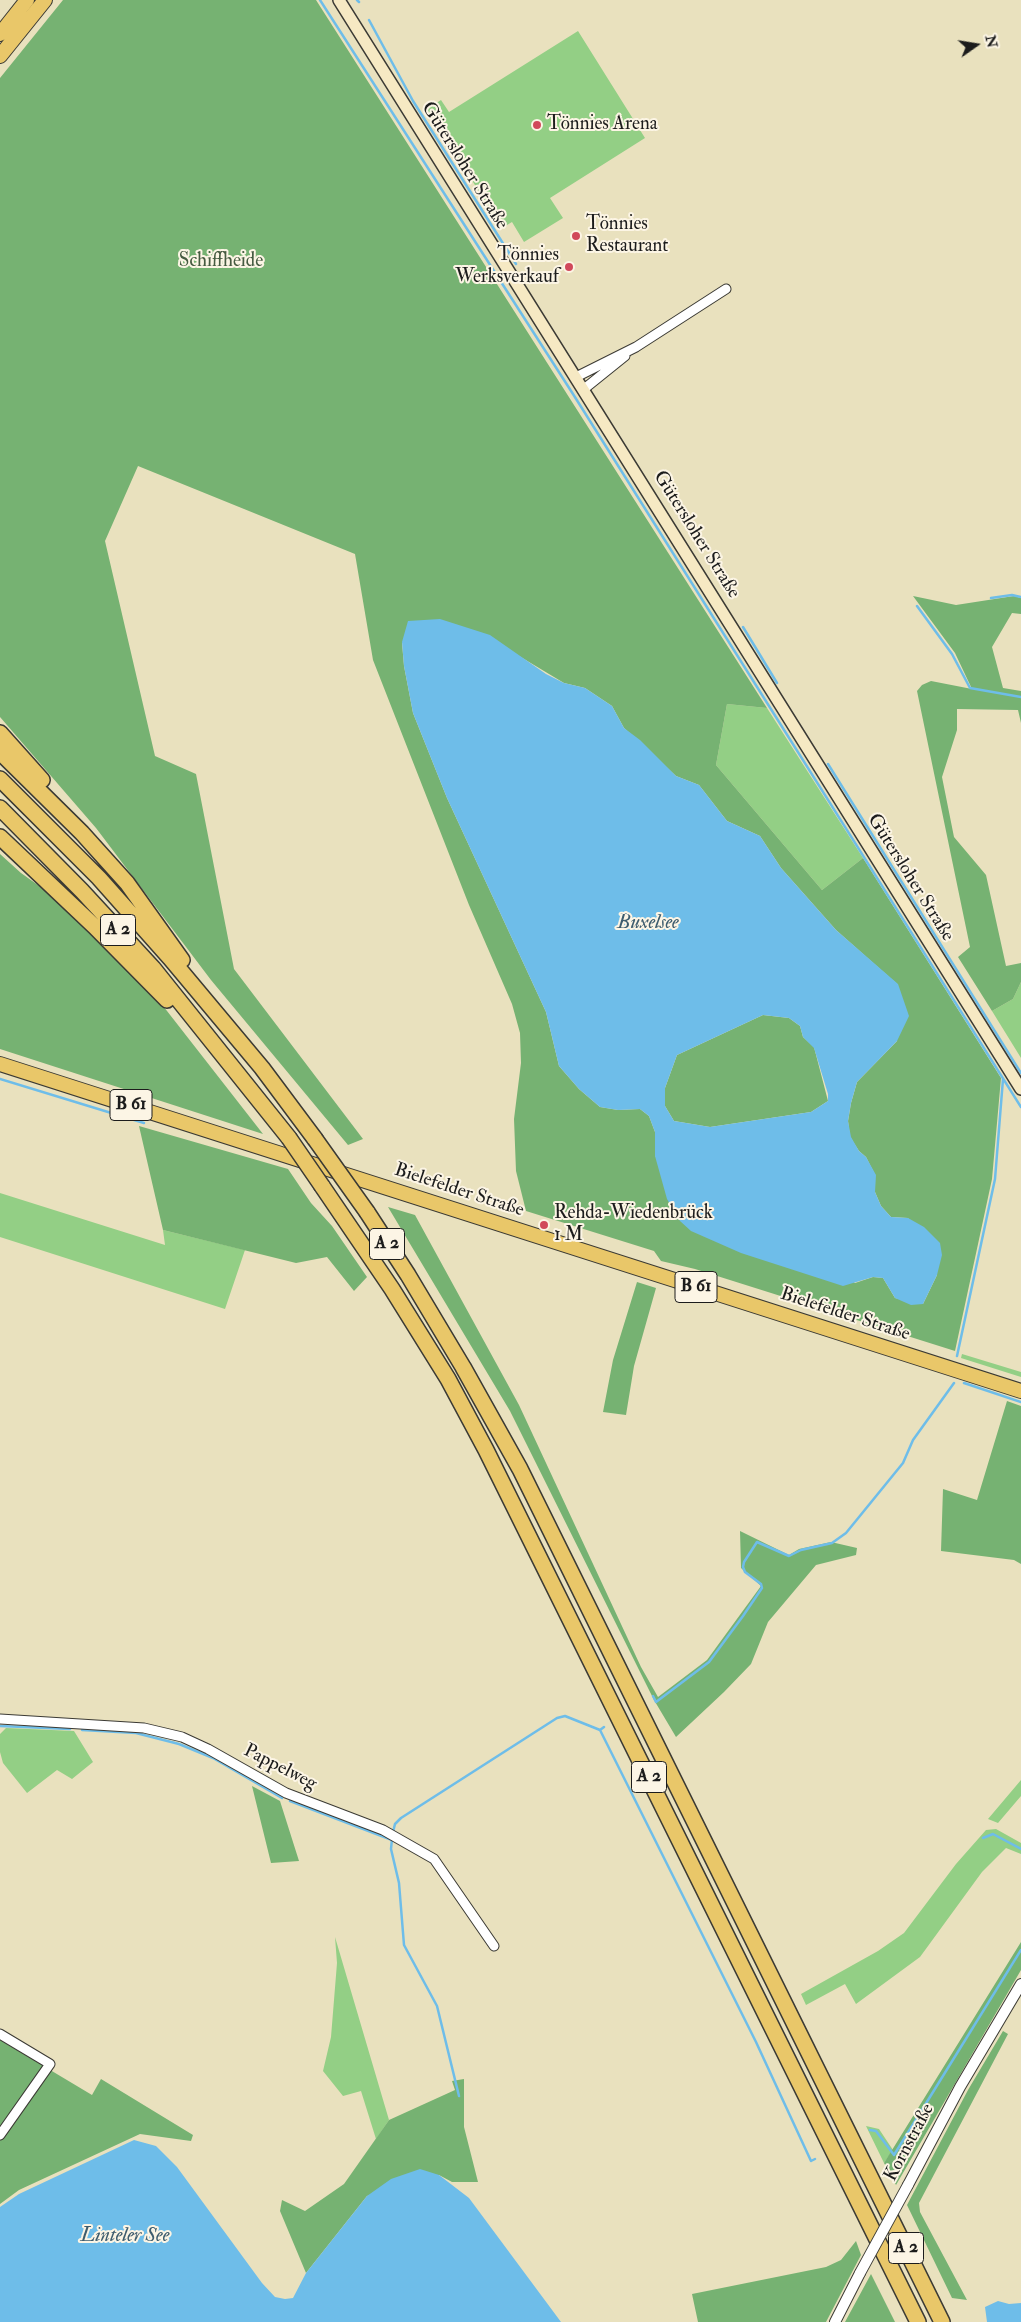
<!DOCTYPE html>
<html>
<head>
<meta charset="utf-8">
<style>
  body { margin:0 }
  #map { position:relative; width:1021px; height:2322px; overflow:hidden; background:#e9e1be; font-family:"IM FELL Double Pica",serif }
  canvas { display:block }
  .north { position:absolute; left:951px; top:20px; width:50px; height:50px; -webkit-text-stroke:4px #fcf5e5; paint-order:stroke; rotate:77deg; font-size:14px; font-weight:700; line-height:20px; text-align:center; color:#1c1c1c }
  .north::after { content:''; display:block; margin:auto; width:18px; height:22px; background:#1c1c1c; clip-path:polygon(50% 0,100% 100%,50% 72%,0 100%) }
</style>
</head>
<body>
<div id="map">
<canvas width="1021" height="2322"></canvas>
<div class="north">N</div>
</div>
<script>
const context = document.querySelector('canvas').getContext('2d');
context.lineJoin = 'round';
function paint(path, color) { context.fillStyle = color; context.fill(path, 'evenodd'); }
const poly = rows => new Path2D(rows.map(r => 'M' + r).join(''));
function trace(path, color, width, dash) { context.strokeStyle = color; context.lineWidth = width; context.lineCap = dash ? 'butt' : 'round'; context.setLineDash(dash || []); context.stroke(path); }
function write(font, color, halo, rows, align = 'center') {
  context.font = font + ' "IM FELL Double Pica",serif'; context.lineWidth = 4; context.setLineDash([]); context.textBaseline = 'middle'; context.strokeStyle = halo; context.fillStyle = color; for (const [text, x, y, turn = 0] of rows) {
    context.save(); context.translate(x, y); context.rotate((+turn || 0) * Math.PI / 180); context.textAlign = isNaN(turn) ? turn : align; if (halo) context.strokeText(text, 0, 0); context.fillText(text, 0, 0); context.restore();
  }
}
const green = poly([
  [578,31,645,138,550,198,563,218,524,242,512,222,502,228,427,109,441,100,449,112],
  [727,704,767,708,863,858,822,890,716,765],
  [1021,982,1021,1058,992,1011,1013,999],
  [0,1193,165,1245,163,1230,245,1250,225,1309,0,1237],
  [962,1354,1021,1372,1021,1377,961,1358],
  [6,1728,74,1731,93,1762,72,1779,57,1770,27,1793,3,1763,0,1752,0,1734],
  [1021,1780,1021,1796,998,1823,988,1819],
  [996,1829,1021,1843,1021,1854,1006,1848,982,1872,920,1957,856,2004,845,1984,806,2005,801,1994,878,1951,904,1933,956,1864,986,1830],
  [335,1937,389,2120,376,2139,361,2091,343,2096,323,2071,331,2037,337,1963],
  [866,2126,879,2129,893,2150,884,2163]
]);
const forest = poly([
  [63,0,316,0,767,708,727,704,716,765,822,890,863,858,1001,1078,992,1179,955,1351,695,1269,661,1261,654,1251,526,1211,516,1171,514,1119,521,1063,520,1033,512,1004,469,905,373,660,355,554,138,466,105,541,155,756,196,774,234,969,363,1139,348,1145,211,980,96,828,0,717,0,78],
  [402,643,519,656,564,683,585,688,612,706,624,728,676,776,699,785,727,821,760,836,781,868,836,930,898,985,897,1041,857,1082,851,1103,848,1121,850,1137,859,1151,866,1157,875,1175,875,1192,881,1206,891,1217,908,1218,937,1275,923,1304,895,1298,883,1278,873,1277,855,1283,655,1156,655,1132,649,1116,640,1109,618,1110,600,1107,579,1089,559,1066,546,1012,447,798,413,713,404,666],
  [913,596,956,605,1014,596,1021,598,1021,614,1012,613,992,647,1003,688,1021,691,1021,723,1018,710,957,709,957,730,942,777,954,837,986,875,1006,966,1021,963,1021,982,1013,999,992,1011,958,957,970,947,917,691,922,685,931,681,972,689,955,653],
  [0,854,21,873,49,893,160,1002,263,1134,0,1049],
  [763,1015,789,1018,800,1026,803,1037,814,1047,828,1101,811,1112,710,1127,674,1121,665,1106,665,1088,677,1055],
  [139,1126,288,1169,311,1203,332,1226,367,1277,354,1291,327,1257,296,1263,163,1230],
  [388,1207,415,1215,519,1405,641,1667,658,1697,707,1660,761,1586,741,1568,740,1531,789,1555,799,1549,831,1542,857,1548,856,1555,816,1565,768,1622,751,1664,724,1692,676,1737,654,1700,510,1411],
  [637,1282,656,1288,634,1366,626,1415,603,1412,613,1360],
  [1007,1401,1021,1406,1021,1564,1014,1560,941,1551,943,1489,977,1500],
  [252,1786,280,1801,299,1861,271,1863],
  [1021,1942,1021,1970,896,2185,884,2163],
  [1003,2031,1008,2034,919,2203,920,2212,967,2300,952,2298,907,2205,968,2090],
  [0,2040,92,2095,101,2079,193,2135,191,2141,140,2134,19,2190,0,2204],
  [464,2079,464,2127,478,2182,452,2182,439,2175,367,2196,306,2273,280,2211,282,2200,305,2211,344,2184,389,2120,455,2090,452,2081],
  [856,2241,861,2255,826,2322,698,2322,692,2294,826,2267,841,2260],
  [871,2274,895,2322,845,2322]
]);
const water = poly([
  [440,619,490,635,546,674,564,683,585,688,612,706,624,728,640,740,676,776,699,785,727,821,760,836,781,868,836,930,898,984,909,1016,897,1041,857,1082,851,1103,848,1121,851,1137,859,1151,866,1157,876,1175,875,1192,881,1206,891,1217,908,1218,924,1227,940,1243,942,1255,937,1275,923,1304,911,1305,895,1298,883,1278,873,1277,843,1286,741,1253,691,1231,680,1221,667,1199,655,1156,655,1132,649,1116,640,1109,618,1110,600,1107,579,1089,559,1066,546,1012,447,798,413,713,404,666,402,642,408,621],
  [763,1015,789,1018,800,1026,803,1037,814,1048,828,1094,828,1101,811,1112,710,1127,674,1121,665,1106,665,1088,677,1055],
  [134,2140,156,2146,177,2167,262,2283,275,2297,285,2299,293,2298,306,2273,367,2196,391,2179,420,2169,439,2175,469,2198,561,2322,0,2322,0,2207,19,2194],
  [998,2301,1009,2304,1021,2303,1021,2322,987,2322,985,2307]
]);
const stream = poly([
  [320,0,573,394,1021,1107],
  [357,0,359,2],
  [369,20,413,101,516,264],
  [991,598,1012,595,1021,597],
  [917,606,952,654,970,688,1021,697],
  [743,627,777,683],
  [828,764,1021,1073],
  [0,1079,144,1123],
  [957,1356,995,1179,1003,1079],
  [964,1383,1021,1402],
  [653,1696,656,1702,709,1662,743,1616,762,1588,761,1584,745,1572,743,1567,744,1562,757,1542,789,1556,801,1550,832,1543,846,1533,903,1463,913,1440,954,1383],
  [0,1726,70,1729],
  [82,1730,136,1733,179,1744,213,1758,282,1798],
  [600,1730,756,2042,811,2161,815,2159],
  [290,1801,392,1840],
  [393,1832,395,1824,401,1818,557,1718,565,1716,600,1730,604,1727],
  [983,1838,993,1834,1021,1849],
  [392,1839,391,1849,399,1883,404,1945,437,2006,459,2096],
  [870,2130,876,2131,894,2155,1021,1950]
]);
const minor = poly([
  [576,377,636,347,726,289],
  [584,389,625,356],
  [0,1719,144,1728,182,1737,208,1749,286,1793,383,1830,434,1859,494,1946],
  [0,2034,50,2064,0,2135]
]);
const tertiary = poly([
  [908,2185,960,2087,1021,1984],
  [835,2322,860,2273]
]);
const secondary = poly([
  [339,0,1021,1089]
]);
const primary = poly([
  [0,1064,1021,1391]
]);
const trunk = poly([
  [0,34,27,0],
  [0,56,45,0]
]);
const motorway = poly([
  [0,733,42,780],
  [0,752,82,833,127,883,182,960],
  [0,779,99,878,170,958,262,1068,315,1139],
  [0,808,82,891,153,968,289,1138],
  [0,837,94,926,167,1000],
  [322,1186,392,1289,448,1379,486,1450,918,2322],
  [367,1212,408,1275,463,1367,520,1469,942,2322]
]);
const tertiaryBridge = poly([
  [860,2273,908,2185]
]);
const motorwayBridge = poly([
  [289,1138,322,1186],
  [315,1139,367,1212]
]);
const markers = [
  [537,125,5,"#d1495b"],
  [576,236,5,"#d1495b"],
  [569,267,5,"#d1495b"],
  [544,1225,5,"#d1495b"]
];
const shields = [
  [118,930,35],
  [131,1105,42],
  [387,1244,35],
  [696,1287,42],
  [649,1777,35],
  [906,2248,35]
];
const shieldNames = [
  ["A 2",118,930],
  ["B 61",131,1105],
  ["A 2",387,1244],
  ["B 61",696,1287],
  ["A 2",649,1777],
  ["A 2",906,2248]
];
const poiNames = [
  ["Tönnies Arena",547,125],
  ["Tönnies",586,225],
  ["Restaurant",586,247],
  ["Tönnies",559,256,"right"],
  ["Werksverkauf",559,278,"right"],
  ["Rehda-Wiedenbrück",554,1214],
  ["1 M",554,1236]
];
const streetNames = [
  ["Gütersloher Straße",464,166,58],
  ["Gütersloher Straße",696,535,58],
  ["Gütersloher Straße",910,878,58],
  ["Bielefelder Straße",459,1191,18],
  ["Bielefelder Straße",845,1315,18],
  ["Pappelweg",280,1768,27],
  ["Kornstraße",910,2143,-62]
];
const parkNames = [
  ["Schiffheide",221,262]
];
const waterNames = [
  ["Buxelsee",648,924],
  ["Linteler See",125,2237]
];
paint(green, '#93cf85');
paint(forest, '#76b272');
paint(water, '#6ebde9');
trace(stream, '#6ebde9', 2.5);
trace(minor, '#3b3a34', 11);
trace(tertiary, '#3b3a34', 12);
trace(secondary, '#3b3a34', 14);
trace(primary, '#3b3a34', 16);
trace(trunk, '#3b3a34', 16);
trace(motorway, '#3b3a34', 18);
trace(minor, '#fff', 9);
trace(tertiary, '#fff', 10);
trace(secondary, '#f6e9c3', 11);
trace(primary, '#e9c769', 14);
trace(trunk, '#e9c769', 14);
trace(motorway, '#e9c769', 15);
trace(tertiaryBridge, '#3b3a34', 12, []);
trace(motorwayBridge, '#3b3a34', 18, []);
trace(tertiaryBridge, '#fff', 10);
trace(motorwayBridge, '#e9c769', 15);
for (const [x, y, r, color] of markers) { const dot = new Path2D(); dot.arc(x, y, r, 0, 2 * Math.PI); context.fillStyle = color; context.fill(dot); trace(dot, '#fcf5e5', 2); }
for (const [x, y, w] of shields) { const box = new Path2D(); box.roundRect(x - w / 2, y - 15.5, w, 31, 4); context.fillStyle = '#fcf5e5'; context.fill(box); trace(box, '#1c1c1c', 1); }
write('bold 18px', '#1c1c1c', null, shieldNames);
write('19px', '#1c1c1c', '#fcf5e5', poiNames, 'left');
write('19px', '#1c1c1c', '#fcf5e5', streetNames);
write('19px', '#465b41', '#fcf5e5', parkNames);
write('italic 20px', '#3d5c6e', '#fcf5e5', waterNames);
</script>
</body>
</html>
